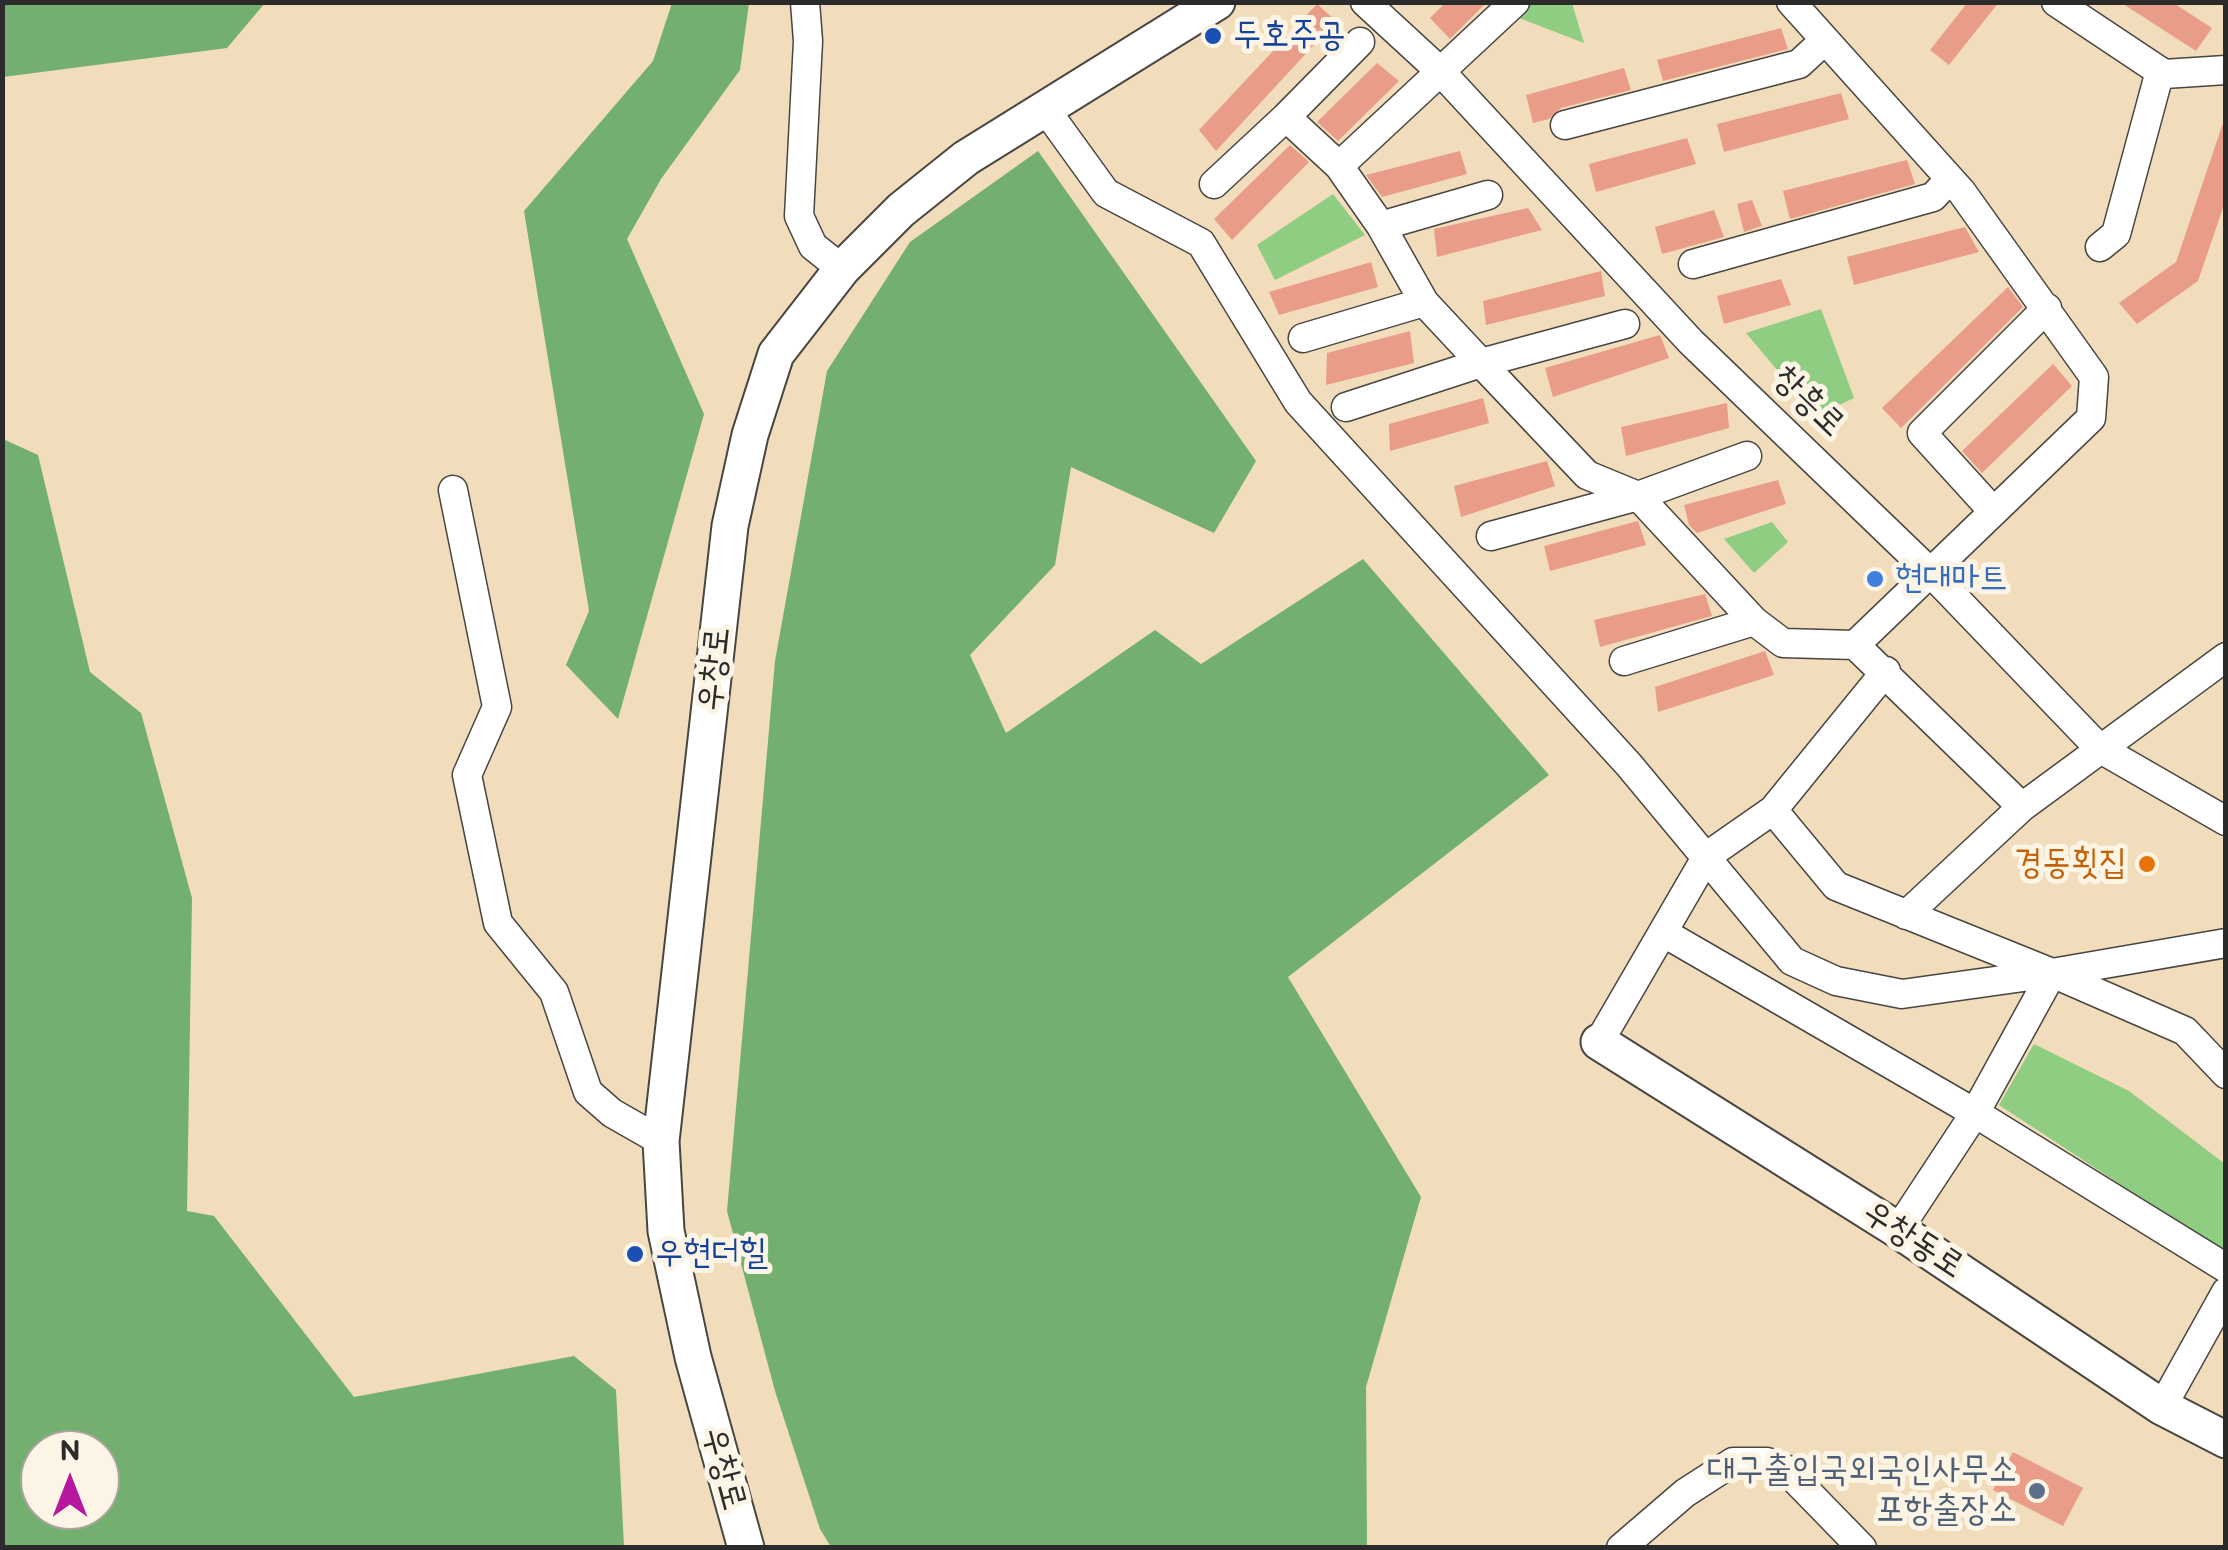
<!DOCTYPE html>
<html>
<head>
<meta charset="utf-8">
<style>
  body { margin:0 }
  #map { position:relative; width:2228px; height:1550px; overflow:hidden; background:#f1dcbb; font-family:"Balsamiq Sans",sans-serif }
  canvas { display:block }
  .frame { position:absolute; inset:0; border:5px solid #2b2b2b; pointer-events:none }
  .north { position:absolute; left:20px; top:1430px; width:100px; height:100px; box-sizing:border-box; background:#fcf5e5; border:2px solid #a8a49b; border-radius:50%; rotate:0deg; font-size:28px; font-weight:700; line-height:40px; text-align:center; color:#2b2b2b }
  .north::after { content:''; display:block; margin:auto; width:35px; height:45px; background:#b5179e; clip-path:polygon(50% 0,100% 100%,50% 72%,0 100%) }
</style>
</head>
<body>
<div id="map">
<canvas width="2228" height="1550"></canvas>
<div class="frame"></div>
<div class="north">N</div>
</div>
<script>
const context = document.querySelector('canvas').getContext('2d');
context.lineJoin = 'round';
function paint(path, color) { context.fillStyle = color; context.fill(path, 'evenodd'); }
const poly = rows => new Path2D(rows.map(r => 'M' + r).join(''));
function trace(path, color, width, dash) { context.strokeStyle = color; context.lineWidth = width; context.lineCap = dash ? 'butt' : 'round'; context.setLineDash(dash || []); context.stroke(path); }
function write(font, color, halo, rows, align = 'center') {
  context.font = font + ' "Balsamiq Sans","Poor Story",sans-serif'; context.lineWidth = 10; context.setLineDash([]); context.textBaseline = 'middle'; context.strokeStyle = halo; context.fillStyle = color; for (const [text, x, y, turn = 0] of rows) {
    context.save(); context.translate(x, y); context.rotate((+turn || 0) * Math.PI / 180); context.textAlign = isNaN(turn) ? turn : align; if (halo) context.strokeText(text, 0, 0); context.fillText(text, 0, 0); context.restore();
  }
}
const green = poly([
  [1529,3,1572,3,1584,43,1514,16],
  [1333,194,1365,235,1275,280,1257,245],
  [1821,309,1854,398,1816,416,1746,333],
  [1772,522,1788,542,1754,573,1724,539],
  [2034,1044,2129,1091,2225,1164,2225,1246,2219,1249,1999,1105]
]);
const forest = poly([
  [2,3,3,2,265,3,227,48,3,77],
  [672,3,749,3,740,70,661,179,627,239,704,414,618,719,566,665,589,611,524,211,653,61],
  [1038,151,1256,461,1214,533,1071,467,1055,565,970,655,1006,733,1155,630,1201,664,1363,559,1549,775,1288,977,1421,1197,1366,1387,1367,1547,831,1547,820,1529,775,1391,727,1211,775,661,827,371,910,242],
  [3,439,38,455,90,672,141,713,192,898,187,1211,214,1216,354,1397,574,1356,616,1390,624,1547,3,1547],
  [40,1450,100,1450,100,1510,40,1510]
]);
const building = poly([
  [1446,2,1487,2,1450,39,1430,18],
  [1968,2,1999,2,1949,65,1930,50],
  [2120,2,2172,2,2212,28,2196,51],
  [1317,4,1336,21,1216,151,1199,130],
  [1781,28,1788,49,1663,81,1657,60],
  [1377,63,1399,81,1338,141,1317,122],
  [1624,68,1631,90,1561,108,1549,119,1533,123,1526,95],
  [1841,93,1849,119,1724,152,1717,124],
  [2223,123,2226,199,2198,281,2137,324,2119,303,2176,262],
  [1687,138,1696,164,1596,192,1589,164],
  [1290,145,1309,162,1232,240,1214,219],
  [1460,151,1467,174,1382,197,1366,175],
  [1907,160,1915,184,1790,219,1783,191],
  [1752,200,1762,226,1744,232,1737,204],
  [1528,208,1542,230,1437,257,1434,229],
  [1714,210,1724,237,1662,254,1655,227],
  [1965,227,1979,252,1854,285,1847,257],
  [1371,262,1378,287,1279,315,1269,292],
  [1601,271,1605,296,1486,325,1483,301],
  [1781,279,1791,305,1724,324,1717,296],
  [2008,287,2023,307,1901,428,1882,408],
  [1410,331,1414,363,1326,385,1327,353],
  [1660,335,1669,358,1553,397,1545,368],
  [2053,364,2072,386,1982,473,1962,451],
  [1483,398,1489,423,1390,451,1389,424],
  [1727,403,1729,428,1626,456,1621,427],
  [1547,461,1555,486,1461,517,1454,486],
  [1778,480,1786,504,1697,533,1689,525,1684,505],
  [1638,521,1646,545,1550,571,1544,546],
  [1705,594,1712,616,1600,647,1594,620],
  [1765,651,1774,675,1658,712,1655,687],
  [2013,1452,2083,1488,2063,1526,1993,1490]
]);
const minor = poly([
  [805,2,808,41,799,216,813,246,842,269],
  [1365,2,1441,72,1691,342,1931,573,2099,748,2226,821],
  [1791,2,1961,191,2094,377,2091,418,1855,645,2022,807],
  [2056,2,2164,74,2226,70],
  [1046,110,1106,193,1201,243,1298,402,1629,765,1792,961,1836,981,1902,994,2052,973,2185,1031,2226,1074],
  [1565,125,1799,64,1825,40],
  [1339,166,1286,117,1360,42],
  [1214,184,1286,117],
  [1381,226,1339,166,1515,2],
  [2100,247,2116,234,2160,71],
  [1693,264,1933,197,1950,179],
  [1424,302,1381,226,1488,195],
  [1625,324,1481,363,1587,475,1638,496],
  [1303,338,1424,302,1481,363,1346,407],
  [1747,456,1638,496,1754,621],
  [453,490,497,707,467,775,498,923,554,992,588,1092,612,1113,661,1141],
  [1993,511,1922,433,2047,308],
  [1491,536,1638,496],
  [1624,661,1754,621,1783,643,1855,645],
  [1773,810,1836,886,2052,973,2226,943],
  [1906,915,2022,807,2226,657],
  [1664,933,1975,1113,2226,1268],
  [1599,1042,1707,856,1773,810,1886,671],
  [1898,1230,1975,1113,2052,973],
  [2162,1407,2226,1292],
  [1621,1548,1685,1493,1733,1462,1767,1462,1785,1469,1862,1548]
]);
const major = poly([
  [1599,1042,1898,1230,2162,1407,2226,1440],
  [746,1548,693,1357,666,1231,661,1141,730,526,750,435,776,354,842,269,901,210,966,158,1217,2]
]);
const markers = [
  [1213,36,10,"#1a4fb4"],
  [1875,579,10,"#3f7fe0"],
  [2147,864,10,"#e8710a"],
  [635,1254,10,"#1a4fb4"],
  [2037,1491,10,"#5c6f8a"]
];
const transitNames = [
  ["두호주공",1233,36],
  ["우현더힐",655,1254]
];
const streetNames = [
  ["창흥로",1808,402,44],
  ["우창로",715,669,-84],
  ["우창동로",1913,1240,33],
  ["우창로",723,1469,75]
];
const shopNames = [
  ["현대마트",1895,579]
];
const foodNames = [
  ["경동횟집",2127,864]
];
const serviceNames = [
  ["대구출입국외국인사무소",2017,1471],
  ["포항출장소",2017,1511]
];
paint(green, '#8fcd82');
paint(forest, '#73b070');
paint(building, '#e99d88');
trace(minor, '#494641', 31);
trace(major, '#494641', 39);
trace(minor, '#fff', 28);
trace(major, '#fff', 35);
for (const [x, y, r, color] of markers) { const dot = new Path2D(); dot.arc(x, y, r, 0, 2 * Math.PI); context.fillStyle = color; context.fill(dot); trace(dot, '#fcf5e5', 4); }
write('35px', '#164399', '#fcf5e5', transitNames, 'left');
write('35px', '#2b2b2b', '#fcf5e5', streetNames);
write('35px', '#366cbe', '#fcf5e5', shopNames, 'left');
write('35px', '#c56008', '#fcf5e5', foodNames, 'right');
write('35px', '#4e5e75', '#fcf5e5', serviceNames, 'right');
</script>
</body>
</html>
